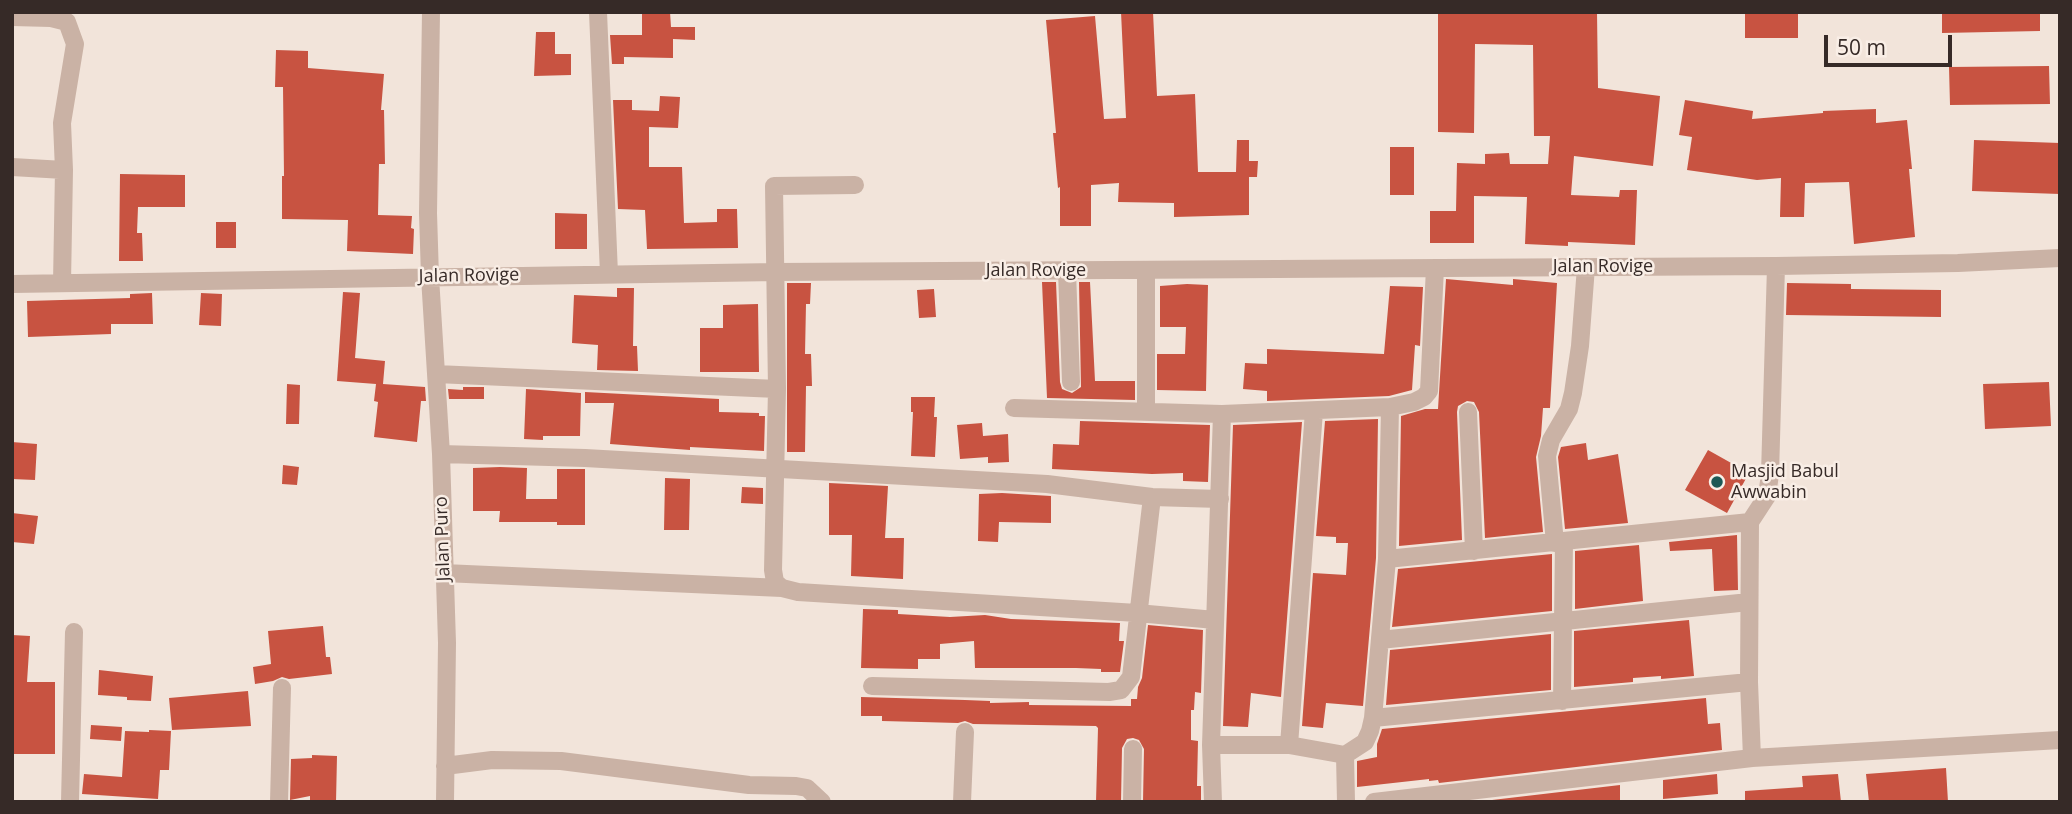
<!DOCTYPE html>
<html>
<head>
<meta charset="utf-8">
<style>
  body { margin:0 }
  #map { position:relative; width:2072px; height:814px; overflow:hidden; background:#f2e4da; font-family:"Open Sans",sans-serif }
  canvas { display:block }
  .frame { position:absolute; inset:0; border:14px solid #362a27; pointer-events:none }
  .scale { position:absolute; left:1824px; top:35px; width:128px; height:32px; box-sizing:border-box; border:4px solid #362a27; border-top:0; padding-left:9px; font-size:21px; line-height:24px; white-space:nowrap; color:#362a27; -webkit-text-stroke:5px #f9eee6; paint-order:stroke }
</style>
</head>
<body>
<div id="map">
<canvas width="2072" height="814"></canvas>
<div class="frame"></div>
<div class="scale">50 m</div>
</div>
<script>
const context = document.querySelector('canvas').getContext('2d');
context.lineJoin = 'round';
function paint(path, color) { context.fillStyle = color; context.fill(path, 'evenodd'); }
const poly = rows => new Path2D(rows.map(r => 'M' + r).join(''));
function trace(path, color, width, dash) { context.strokeStyle = color; context.lineWidth = width; context.lineCap = dash ? 'butt' : 'round'; context.setLineDash(dash || []); context.stroke(path); }
function write(font, color, halo, rows, align = 'center') {
  context.font = font + ' "Open Sans",sans-serif'; context.lineWidth = 5; context.setLineDash([]); context.textBaseline = 'middle'; context.strokeStyle = halo; context.fillStyle = color; for (const [text, x, y, turn = 0] of rows) {
    context.save(); context.translate(x, y); context.rotate((+turn || 0) * Math.PI / 180); context.textAlign = isNaN(turn) ? turn : align; if (halo) context.strokeText(text, 0, 0); context.fillText(text, 0, 0); context.restore();
  }
}
const building = poly([
  [642,12,670,12,671,27,695,27,695,40,673,39,673,58,624,57,624,64,612,64,610,35,642,35],
  [1121,12,1153,12,1157,96,1195,94,1198,172,1236,172,1237,140,1249,140,1249,161,1258,161,1257,177,1249,177,1249,215,1174,217,1174,203,1118,202,1119,183,1091,185,1091,226,1060,226,1060,187,1058,188,1053,133,1056,133,1046,20,1095,16,1104,119,1126,118],
  [1438,12,1597,12,1598,88,1660,96,1653,166,1574,156,1571,195,1619,197,1620,190,1637,190,1635,245,1568,242,1568,246,1525,244,1527,197,1474,196,1474,243,1430,243,1430,211,1456,211,1457,163,1485,164,1485,154,1509,153,1510,164,1548,164,1550,136,1534,136,1533,45,1475,44,1474,133,1438,132],
  [1745,12,1798,12,1798,38,1745,38],
  [1942,12,2040,12,2040,31,1942,33],
  [536,32,555,32,555,54,571,54,571,75,534,76],
  [276,50,308,51,308,68,384,74,381,110,384,110,385,164,379,164,378,215,412,216,411,228,414,229,413,254,347,251,348,220,282,219,282,176,284,176,283,87,275,87],
  [2049,66,2050,104,1950,105,1949,67],
  [660,96,680,97,678,128,649,127,649,167,682,167,684,223,717,222,717,209,737,209,738,248,647,249,645,210,618,209,613,100,632,100,632,110,659,111],
  [1685,100,1753,111,1752,119,1823,113,1823,111,1876,109,1876,123,1907,120,1912,169,1909,169,1915,237,1854,244,1849,182,1805,183,1804,217,1780,217,1781,178,1757,180,1687,170,1692,137,1679,135],
  [1974,140,2060,143,2060,194,1972,191],
  [1390,147,1414,147,1414,195,1390,195],
  [120,174,185,175,185,207,138,207,137,233,142,233,143,261,119,261],
  [555,213,587,214,587,249,555,249],
  [216,222,236,222,236,248,216,248],
  [1446,279,1513,285,1513,279,1557,283,1550,408,1543,408,1541,436,1536,457,1543,532,1485,538,1479,412,1474,402,1467,401,1458,406,1457,412,1462,540,1399,546,1401,416,1425,409,1438,409],
  [1042,282,1056,282,1060,382,1062,389,1072,393,1081,387,1079,282,1090,282,1095,381,1135,381,1135,400,1047,398],
  [787,283,811,283,810,304,806,304,805,354,811,354,812,386,806,386,805,452,787,452],
  [1787,283,1851,284,1851,289,1941,290,1941,317,1786,315],
  [1187,284,1208,285,1206,391,1157,390,1157,354,1185,354,1186,327,1160,327,1160,286],
  [1390,286,1423,287,1420,346,1415,345,1412,390,1389,396,1267,401,1267,391,1243,389,1245,363,1267,364,1267,349,1384,354],
  [617,288,634,288,633,346,637,346,638,371,597,370,598,345,572,343,574,295,617,297],
  [934,289,936,317,919,318,917,290],
  [343,292,360,293,355,358,385,361,383,384,425,387,426,401,421,401,417,442,374,437,378,402,374,401,376,384,337,381],
  [152,293,153,324,111,324,111,334,28,337,27,301,130,298,130,294],
  [201,293,222,294,221,326,199,325],
  [758,304,759,372,700,372,700,328,723,328,723,305],
  [2049,382,2051,426,1985,429,1983,384],
  [287,384,300,385,299,424,286,424],
  [463,387,484,387,484,399,449,399,448,389,463,390],
  [526,389,581,393,580,436,543,436,543,440,524,439],
  [585,392,719,399,719,412,759,413,759,416,765,416,764,451,690,447,690,450,610,444,614,403,585,403],
  [911,397,935,397,934,417,937,417,935,457,911,456,913,412,911,412],
  [1378,419,1376,558,1363,706,1326,703,1323,728,1302,726,1313,573,1346,575,1348,543,1336,543,1336,537,1316,536,1325,421],
  [1080,421,1210,425,1208,482,1183,481,1183,473,1152,474,1052,469,1053,444,1079,445],
  [1302,422,1281,697,1251,693,1248,727,1223,726,1233,425],
  [982,423,983,436,1008,434,1009,462,988,463,988,457,960,459,957,425],
  [12,442,37,444,35,480,12,479],
  [1586,443,1588,460,1618,454,1628,523,1565,529,1558,457,1561,447],
  [1708,450,1749,473,1727,513,1685,490],
  [283,465,299,467,297,485,282,484],
  [500,467,527,468,526,499,557,499,557,469,585,469,585,525,557,525,557,522,499,522,500,511,473,511,473,468],
  [665,478,690,479,689,530,664,530],
  [829,483,888,486,885,538,904,538,903,579,851,576,852,535,829,535],
  [742,487,763,488,763,504,741,503],
  [1002,493,1051,496,1051,523,999,522,998,542,978,541,979,494],
  [12,513,38,516,34,544,12,542],
  [1737,535,1738,590,1714,591,1712,549,1670,551,1669,542],
  [1639,545,1643,601,1575,609,1575,551],
  [1552,554,1552,611,1392,627,1398,569],
  [863,609,898,610,898,614,950,617,985,615,1011,619,1120,623,1119,641,1124,641,1120,672,1101,672,1101,669,1076,668,975,668,974,641,940,644,940,659,918,659,918,669,861,668],
  [1689,620,1694,676,1661,679,1661,676,1633,678,1633,682,1574,687,1574,631],
  [1148,625,1203,630,1201,693,1195,692,1194,710,1191,710,1191,740,1198,741,1197,786,1201,786,1201,802,1143,802,1144,749,1139,740,1133,738,1127,739,1122,748,1121,802,1096,802,1098,728,1096,726,973,724,965,721,958,723,921,722,882,721,882,716,861,716,861,697,965,700,990,701,990,703,1029,702,1029,705,1131,706,1131,699,1137,699,1138,687,1142,678],
  [323,626,326,657,330,657,332,674,289,679,282,677,273,681,255,684,253,667,271,664,268,631],
  [1551,634,1551,690,1386,705,1390,650],
  [12,635,30,636,27,682,55,682,55,754,12,754],
  [99,670,153,676,151,701,127,700,127,697,98,695],
  [248,691,251,726,172,730,169,698],
  [1706,698,1708,724,1720,723,1722,750,1439,783,1438,780,1429,781,1429,779,1357,787,1357,761,1377,757,1377,744,1382,729],
  [91,725,122,727,121,741,90,739],
  [149,730,171,731,169,770,160,770,158,799,82,794,84,774,122,777,125,731,149,732],
  [312,755,337,756,336,802,310,802,310,796,290,800,291,759,312,758],
  [1946,768,1948,802,1869,802,1866,774],
  [1717,774,1718,794,1663,799,1663,780],
  [1838,774,1841,802,1745,802,1745,791,1803,787,1802,776],
  [1620,785,1620,802,1475,802]
]);
const minor = poly([
  [431,12,428,213,430,277,441,454,447,643,445,802],
  [598,12,609,274],
  [12,17,51,18,67,22,75,44,62,123,64,170,62,283],
  [12,167,64,170],
  [855,185,774,186,777,389,773,570,775,582,782,588,798,592,1137,613,1215,620],
  [1067,271,1071,382],
  [1146,271,1146,412],
  [12,284,777,272,1776,266,1958,263,2060,258],
  [436,374,777,389],
  [1014,408,1222,414,1390,407,1414,402,1424,397,1429,391,1435,268],
  [1468,412,1474,551],
  [441,454,585,458,1047,484,1152,497,1220,499],
  [1750,522,1767,496,1770,474,1776,266],
  [1555,543,1547,456,1551,440,1569,409,1573,393,1580,346,1586,267],
  [1387,559,1750,522,1749,682,1752,758],
  [444,573,782,588],
  [1380,640,1749,602],
  [872,686,1109,692,1121,690,1131,677,1152,497],
  [1562,701,1564,542],
  [1373,718,1749,682],
  [1211,745,1289,745,1345,755,1365,742,1370,731,1373,718,1387,559,1390,407],
  [1289,745,1314,411],
  [1345,755,1346,802],
  [445,766,492,760,561,761,749,785,796,786,807,788,822,802],
  [70,802,74,632],
  [279,802,282,688],
  [962,802,965,732],
  [1132,802,1133,749],
  [1213,802,1211,745,1222,414],
  [1374,802,1752,758,2060,740]
]);
const markers = [
  [1717,482,7,"#1c5855"]
];
const streetNames = [
  ["Jalan Rovige",1603,267],
  ["Jalan Rovige",1036,271],
  ["Jalan Rovige",469,276,-1],
  ["Jalan Puro",443,539,-92]
];
const poiNames = [
  ["Masjid Babul",1731,472],
  ["Awwabin",1731,493]
];
paint(building, '#c85341');
trace(minor, '#cab2a5', 18);
for (const [x, y, r, color] of markers) { const dot = new Path2D(); dot.arc(x, y, r, 0, 2 * Math.PI); context.fillStyle = color; context.fill(dot); trace(dot, '#f9eee6', 2.5); }
write('18px', '#362a27', '#f9eee6', streetNames);
write('18px', '#362a27', '#f9eee6', poiNames, 'left');
</script>
</body>
</html>
